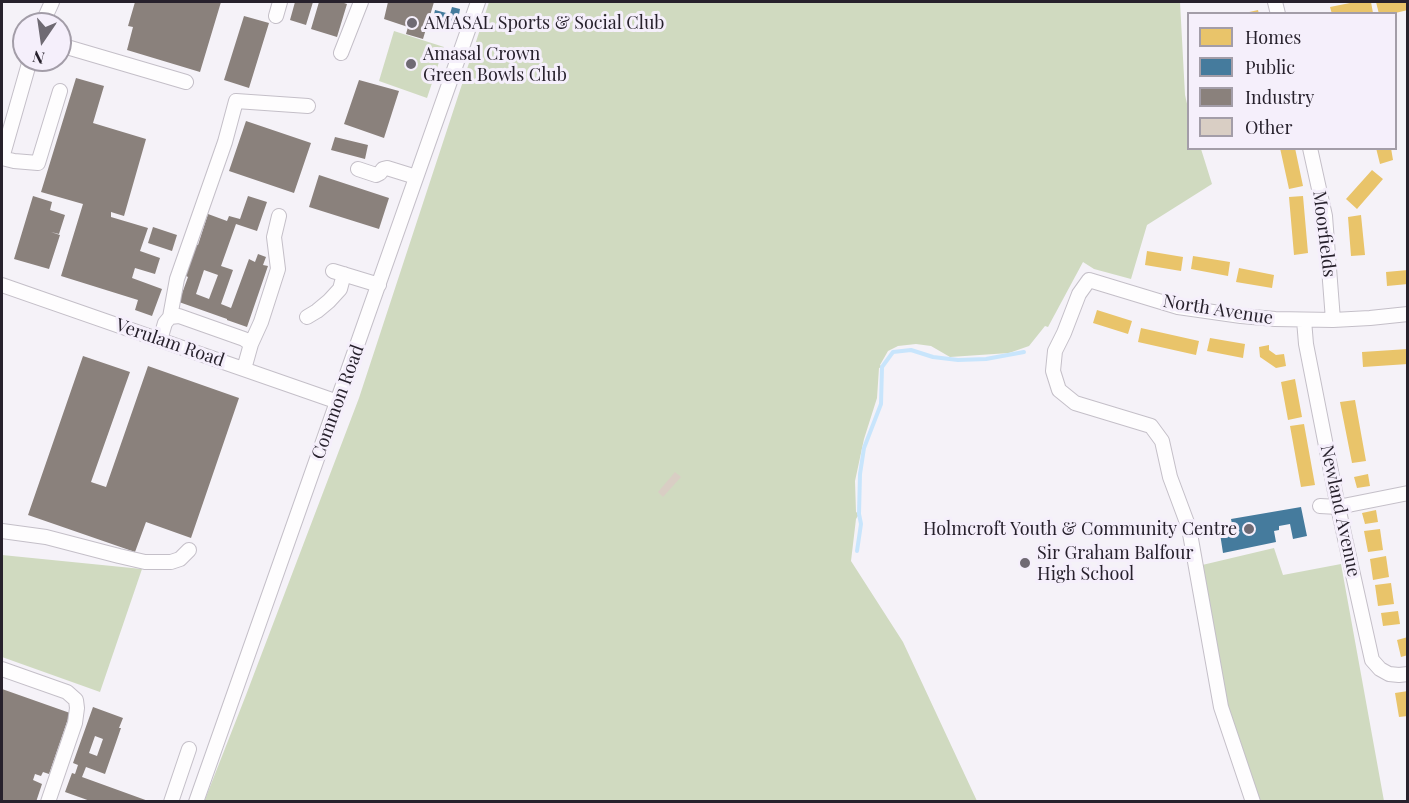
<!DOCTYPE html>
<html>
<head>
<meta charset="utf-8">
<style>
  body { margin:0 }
  #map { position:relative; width:1409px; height:803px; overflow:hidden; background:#f5f2f8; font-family:"Playfair Display",serif }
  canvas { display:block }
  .frame { position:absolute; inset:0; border:3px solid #27212c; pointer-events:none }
  .legend { position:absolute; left:1187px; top:12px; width:210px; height:138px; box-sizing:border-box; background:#f5effb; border:2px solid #a39da8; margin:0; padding:8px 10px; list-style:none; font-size:18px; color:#27212c }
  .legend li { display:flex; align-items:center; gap:12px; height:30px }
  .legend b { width:30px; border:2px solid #a39da8 }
  .north { position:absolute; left:12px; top:12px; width:60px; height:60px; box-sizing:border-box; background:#f5effb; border:2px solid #a39da8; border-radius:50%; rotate:193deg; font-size:16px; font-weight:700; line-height:24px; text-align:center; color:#27212c }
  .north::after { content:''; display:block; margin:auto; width:21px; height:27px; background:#6f6a73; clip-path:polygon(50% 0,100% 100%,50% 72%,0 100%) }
</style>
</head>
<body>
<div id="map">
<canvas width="1409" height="803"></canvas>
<div class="frame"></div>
<ul class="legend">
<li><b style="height:16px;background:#e9c46a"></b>Homes</li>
<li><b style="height:16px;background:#457b9d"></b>Public</li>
<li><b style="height:16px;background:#8a817c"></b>Industry</li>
<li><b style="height:16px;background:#d9cec4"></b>Other</li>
</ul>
<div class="north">N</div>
</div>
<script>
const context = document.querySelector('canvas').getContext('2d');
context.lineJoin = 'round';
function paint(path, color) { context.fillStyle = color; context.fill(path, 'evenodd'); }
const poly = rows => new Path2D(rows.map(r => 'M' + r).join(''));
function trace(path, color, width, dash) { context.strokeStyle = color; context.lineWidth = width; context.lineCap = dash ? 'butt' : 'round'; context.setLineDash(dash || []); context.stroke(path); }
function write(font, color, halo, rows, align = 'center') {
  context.font = font + ' "Playfair Display",serif'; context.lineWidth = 6; context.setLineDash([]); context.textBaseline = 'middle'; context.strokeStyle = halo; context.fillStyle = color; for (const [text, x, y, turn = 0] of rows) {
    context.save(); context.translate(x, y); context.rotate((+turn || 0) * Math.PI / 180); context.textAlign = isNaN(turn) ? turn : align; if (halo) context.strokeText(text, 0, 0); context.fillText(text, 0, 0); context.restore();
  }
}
const green = poly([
  [489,2,1180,2,1185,95,1188,108,1188,148,1201,149,1212,184,1147,225,1131,279,1094,269,1083,262,1048,327,1045,326,1029,346,1009,353,950,357,931,346,916,344,898,346,888,351,880,365,882,367,879,368,877,398,864,439,855,481,856,512,859,514,856,519,851,561,903,642,977,801,204,802,246,695,359,398],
  [394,31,444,47,427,98,379,81],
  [1274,548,1283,575,1341,564,1384,801,1259,801,1230,715,1207,616,1198,566],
  [2,555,142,569,100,692,2,657]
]);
const homes = poly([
  [1355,2,1371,2,1373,13,1332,14,1330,7],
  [1376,2,1408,2,1408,10,1391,14,1379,14],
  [1258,10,1259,14,1245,14,1245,13],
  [1280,148,1295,148,1303,186,1289,189],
  [1376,148,1391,148,1393,160,1380,164],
  [1372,170,1383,179,1357,209,1346,199],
  [1303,196,1308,253,1294,255,1289,197],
  [1361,215,1365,255,1351,256,1348,217],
  [1147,251,1183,257,1181,271,1145,265],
  [1193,256,1230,262,1228,276,1191,269],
  [1239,268,1274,275,1272,288,1236,282],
  [1408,270,1408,284,1387,286,1386,272],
  [1097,310,1132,321,1128,334,1093,323],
  [1141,328,1199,341,1196,355,1138,342],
  [1210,338,1245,344,1243,358,1207,351],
  [1269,345,1269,350,1276,355,1284,354,1286,366,1276,368,1260,357,1259,347],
  [1408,349,1408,364,1363,367,1362,352],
  [1295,379,1302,417,1288,420,1281,382],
  [1355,400,1366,461,1352,463,1340,402],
  [1304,424,1315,485,1301,487,1290,426],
  [1368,474,1370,486,1357,488,1354,477],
  [1376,510,1378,522,1365,524,1362,513],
  [1380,529,1383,550,1368,552,1364,531],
  [1386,556,1389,577,1373,580,1370,559],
  [1391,583,1394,604,1378,606,1375,585],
  [1398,611,1400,624,1383,626,1381,613],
  [1408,637,1408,655,1401,657,1397,640],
  [1408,691,1408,716,1399,717,1395,693]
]);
const public = poly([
  [452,7,460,9,457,25,433,19,435,10,450,14],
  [1301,507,1307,536,1293,539,1290,524,1279,526,1279,530,1274,531,1276,542,1223,553,1219,527,1232,524,1231,519]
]);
const industry = poly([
  [135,2,221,2,200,72,127,50,133,27,128,26],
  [295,2,313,2,306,25,290,20],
  [319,2,341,2,347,4,337,37,311,29],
  [388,2,434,2,423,39,406,34,408,27,384,19],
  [244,16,269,23,249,88,224,80],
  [76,78,104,86,93,123,146,139,124,216,111,212,111,217,148,228,140,251,160,258,155,274,135,268,132,278,162,289,152,316,135,310,138,300,61,276,83,204,41,192],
  [359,80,399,91,384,138,344,124],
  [246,121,311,143,294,193,229,171],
  [335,137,368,145,365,159,331,150],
  [319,175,389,198,379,229,309,207],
  [33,196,52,202,50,210,65,215,59,234,51,232,60,235,49,269,14,259],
  [248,196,267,202,257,231,236,224,221,266,233,270,221,304,231,308,249,259,255,262,258,254,266,257,263,265,268,266,247,327,227,320,227,319,179,302,188,277,182,274,193,244,198,245,208,214,227,221,229,216,240,219],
  [204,270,218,275,209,299,196,294],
  [153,227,177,235,172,251,148,243],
  [83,356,130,372,91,482,106,487,148,366,239,398,191,538,146,522,135,552,28,515],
  [2,689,70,713,49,774,43,772,41,776,35,774,33,780,42,784,36,802,2,802],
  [93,707,123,718,119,728,121,728,105,774,86,767,82,777,151,802,93,802,65,792,72,773,75,774,78,765,73,763],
  [95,736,103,739,97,756,89,753]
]);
const stream = poly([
  [857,551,861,524,859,514,860,474,864,448,881,404,882,367,893,352,911,350,933,357,958,360,986,359,1024,352]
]);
const building = poly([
  [675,472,681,477,663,497,658,492]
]);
const minor = poly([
  [1275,2,1278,14],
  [276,16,280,2],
  [42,24,52,2],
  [60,45,186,82],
  [341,53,361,2],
  [1310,148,1325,216,1333,320],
  [2,158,14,161,38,163,60,91],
  [2,158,30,60],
  [358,169,376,175,380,173,383,169,387,168,416,177],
  [333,271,379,285],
  [2,285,338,402],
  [170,317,177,279,225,142,236,101,308,106],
  [307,317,317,311,329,301,340,289,344,274],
  [1304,320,1306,344,1338,507,1372,660,1380,669,1389,674,1399,675,1408,674],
  [160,340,165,323,170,317,179,316,244,339,251,344,244,369],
  [251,344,261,322,278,269,274,237,279,216],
  [1320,506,1338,507,1408,493],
  [2,531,46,537,119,556,145,562,171,562,180,559,189,550],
  [2,669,67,692,76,700,77,708,75,723,48,802],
  [171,802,189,749],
  [196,802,478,2],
  [1253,802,1221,707,1189,528,1170,477,1162,441,1151,426,1075,403,1059,390,1053,371,1055,351,1064,333,1079,294,1089,280,1178,307,1241,316,1275,319,1333,320,1370,318,1408,314]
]);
const markers = [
  [412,23,6,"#6f6a73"],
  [411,64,6,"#6f6a73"],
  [1249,529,6,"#6f6a73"],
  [1025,563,6,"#6f6a73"]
];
const poiNames = [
  ["AMASAL Sports & Social Club",424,23],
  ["Amasal Crown",423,54],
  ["Green Bowls Club",423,75],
  ["Holmcroft Youth & Community Centre",1237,529,"right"],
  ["Sir Graham Balfour",1037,553],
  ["High School",1037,574]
];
const streetNames = [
  ["Moorfields",1324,234,83],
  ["North Avenue",1218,310,9],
  ["Verulam Road",170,343,19],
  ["Common Road",338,402,-70],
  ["Newland Avenue",1340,511,78]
];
paint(green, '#d0dac0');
paint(homes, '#e9c46a');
paint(public, '#457b9d');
paint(industry, '#8a817c');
trace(stream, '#c8e5fc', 4);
paint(building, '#d9cec4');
trace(minor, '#c4bfc8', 16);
trace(minor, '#fefdfe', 14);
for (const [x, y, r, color] of markers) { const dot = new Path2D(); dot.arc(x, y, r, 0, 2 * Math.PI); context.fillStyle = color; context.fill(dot); trace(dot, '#f5effb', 2); }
write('18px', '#27212c', '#f5effb', poiNames, 'left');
write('18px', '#27212c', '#f5effb', streetNames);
</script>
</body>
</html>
